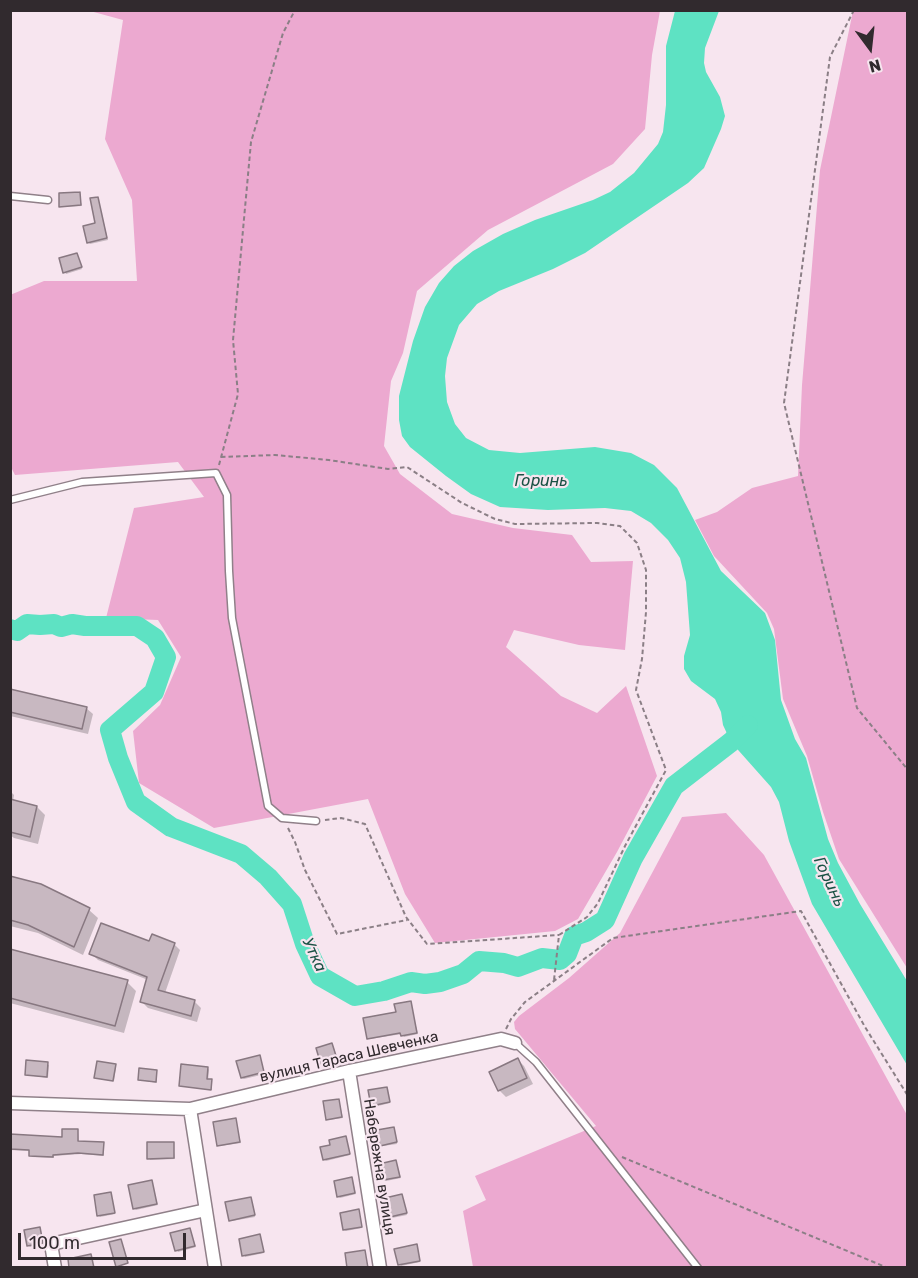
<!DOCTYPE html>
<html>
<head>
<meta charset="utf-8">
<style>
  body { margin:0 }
  #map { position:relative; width:918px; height:1278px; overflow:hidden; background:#f7e5ef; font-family:Rubik,sans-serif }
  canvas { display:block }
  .frame { position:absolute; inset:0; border:12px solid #312a2e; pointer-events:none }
  .north { position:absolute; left:840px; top:18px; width:60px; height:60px; -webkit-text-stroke:4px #f7e5ef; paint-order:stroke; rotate:165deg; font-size:16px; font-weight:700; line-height:24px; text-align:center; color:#312a2e }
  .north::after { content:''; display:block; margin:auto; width:21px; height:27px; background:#312a2e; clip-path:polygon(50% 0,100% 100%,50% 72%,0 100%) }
  .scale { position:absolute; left:18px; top:1233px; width:168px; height:27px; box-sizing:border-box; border:3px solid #312a2e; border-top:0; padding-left:8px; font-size:18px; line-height:21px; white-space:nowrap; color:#312a2e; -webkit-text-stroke:4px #f7e5ef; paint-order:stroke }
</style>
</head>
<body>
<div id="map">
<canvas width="918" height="1278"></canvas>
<div class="frame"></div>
<div class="north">N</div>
<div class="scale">100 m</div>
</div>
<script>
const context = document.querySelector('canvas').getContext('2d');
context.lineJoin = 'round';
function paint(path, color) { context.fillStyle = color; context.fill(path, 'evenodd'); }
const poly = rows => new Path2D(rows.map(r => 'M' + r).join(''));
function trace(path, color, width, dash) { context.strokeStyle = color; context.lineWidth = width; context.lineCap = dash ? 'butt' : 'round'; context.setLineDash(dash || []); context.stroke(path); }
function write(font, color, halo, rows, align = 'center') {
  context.font = font + ' Rubik,sans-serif'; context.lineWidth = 4.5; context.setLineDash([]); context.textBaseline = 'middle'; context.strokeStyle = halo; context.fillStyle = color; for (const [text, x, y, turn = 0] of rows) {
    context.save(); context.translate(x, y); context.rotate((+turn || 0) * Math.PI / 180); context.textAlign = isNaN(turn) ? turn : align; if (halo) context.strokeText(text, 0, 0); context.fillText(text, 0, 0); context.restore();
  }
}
const green = poly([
  [90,11,660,11,652,55,645,129,613,164,488,230,417,291,403,353,391,381,384,446,400,474,452,514,513,528,572,535,591,562,633,561,625,650,579,645,514,630,506,647,561,696,597,713,626,686,657,776,617,852,578,919,555,931,435,943,405,894,368,799,214,828,139,783,133,731,160,705,181,657,158,620,106,618,134,508,204,497,178,462,15,475,10,465,10,295,44,281,137,281,132,200,105,139,123,20],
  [853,11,907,11,907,968,839,859,823,812,807,756,783,699,774,629,767,613,714,556,695,520,717,512,752,488,798,476,802,385,820,170],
  [726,813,764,855,907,1115,907,1267,473,1267,463,1211,486,1200,475,1176,596,1126,515,1029,514,1022,519,1016,569,978,620,933,682,817]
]);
const water = poly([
  [675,11,719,11,705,48,704,63,706,72,720,97,725,116,721,129,704,168,688,183,585,253,553,269,499,291,477,304,459,325,447,358,445,376,447,402,455,424,466,438,489,450,520,453,595,447,631,453,654,465,677,488,721,571,765,613,775,640,781,700,795,739,806,758,828,839,838,863,860,904,907,981,907,1065,812,904,789,841,779,802,771,787,731,742,723,725,721,712,715,699,691,681,684,669,684,656,690,635,686,582,680,558,668,540,651,523,631,511,605,508,548,510,500,507,471,494,446,476,410,447,402,436,399,420,399,396,413,341,425,307,439,283,454,266,473,251,503,234,535,220,593,200,610,192,634,173,658,144,663,132,666,105,666,46]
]);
const shadow = poly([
  [79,194,82,206,62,207,61,206],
  [98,198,108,240,90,244,88,242,97,225],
  [77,254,82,269,66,274,65,272],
  [10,691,86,708,93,714,88,734,10,716],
  [10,791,14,795,13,801,37,807,45,815,38,844,14,838,10,835],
  [10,878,89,910,98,918,83,955,38,933,10,926],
  [150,943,174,944,180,950,165,993,194,1001,201,1008,197,1022,148,1008,142,1002,148,980,98,960,91,953],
  [10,951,127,982,136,991,124,1033,10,1003],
  [410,1002,418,1034,404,1037,402,1034,370,1039,368,1038],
  [333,1046,338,1061,324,1065,322,1064],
  [259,1056,265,1074,244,1079,242,1078],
  [518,1060,524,1066,533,1084,506,1097,499,1090],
  [47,1064,49,1065,48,1078,26,1075],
  [115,1065,116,1067,114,1081,96,1078],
  [208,1068,209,1070,208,1081,212,1082,212,1090,180,1086],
  [156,1071,157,1083,140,1080],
  [386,1088,390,1103,374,1107,373,1105],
  [339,1100,343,1118,329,1120,327,1119],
  [235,1120,241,1143,220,1146,219,1145],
  [393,1128,397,1144,383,1146,382,1145],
  [78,1131,79,1142,103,1144,104,1156,81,1154,54,1156,54,1158,32,1157,30,1151,10,1150,10,1134,64,1138],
  [345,1138,350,1155,326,1161,324,1159,332,1146],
  [173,1144,175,1159,150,1160,149,1158],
  [396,1161,401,1178,386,1181,384,1179],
  [352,1178,356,1194,340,1198,338,1196],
  [151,1182,158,1205,136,1210,135,1209],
  [111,1194,115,1214,100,1217,98,1215],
  [402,1195,407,1215,392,1218,391,1217],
  [250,1199,255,1217,232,1221,230,1220],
  [358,1211,362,1228,346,1231,344,1230],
  [40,1229,43,1244,30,1247,28,1245],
  [190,1229,196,1247,178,1252,177,1250],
  [260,1236,264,1253,245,1257,244,1255],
  [418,1248,420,1262,401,1266,399,1264]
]);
const river = poly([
  [10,629,17,631,27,624,40,625,54,624,61,627,72,624,85,626,137,626,155,638,166,657,154,692,110,730,118,758,136,802,171,827,241,854,268,877,292,904,305,944,320,976,355,996,384,991,411,982,425,984,440,982,463,974,479,961,504,963,518,967,542,958,560,960,567,954,574,936,586,932,605,920,633,858,674,786,731,742,748,725]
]);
const building = poly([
  [80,192,81,205,59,207,59,193,80,192],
  [98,197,107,238,87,243,83,226,95,223,90,198,98,197],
  [77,253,82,267,63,273,59,258,77,253],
  [10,689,87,707,82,729,10,712,10,689],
  [10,799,37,806,30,837,10,832,10,799],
  [10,876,41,884,90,908,74,947,28,925,10,920,10,876],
  [101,923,149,941,152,934,175,943,158,990,195,1000,191,1016,140,1002,147,977,89,954,101,923],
  [10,949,128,980,115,1026,10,998,10,949],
  [411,1001,417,1033,401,1036,400,1033,367,1039,363,1018,396,1012,394,1004,411,1001],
  [332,1043,337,1059,321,1065,316,1048,332,1043],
  [260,1055,264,1072,241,1078,236,1061,260,1055],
  [518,1058,527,1078,498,1091,489,1072,518,1058],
  [26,1060,48,1062,47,1077,25,1075,26,1060],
  [97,1061,116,1064,113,1081,94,1078,97,1061],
  [181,1064,208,1067,207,1079,212,1079,211,1090,179,1086,181,1064],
  [139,1068,157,1070,156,1082,138,1080,139,1068],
  [387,1087,390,1102,371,1106,368,1090,387,1087],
  [339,1099,342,1117,326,1120,323,1101,339,1099],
  [236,1118,240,1142,217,1146,213,1122,236,1118],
  [394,1127,397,1142,380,1146,377,1130,394,1127],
  [62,1129,78,1129,78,1141,104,1142,103,1155,78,1153,53,1155,53,1157,29,1156,29,1150,10,1149,10,1134,62,1137,62,1129],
  [346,1136,350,1154,323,1160,320,1147,330,1145,329,1140,346,1136],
  [147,1142,174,1142,174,1158,147,1159,147,1142],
  [396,1160,400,1177,383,1180,379,1164,396,1160],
  [352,1177,355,1193,337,1197,334,1181,352,1177],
  [152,1180,157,1204,133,1209,128,1185,152,1180],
  [111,1192,115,1213,97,1216,94,1195,111,1192],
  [402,1194,407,1213,390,1217,385,1198,402,1194],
  [251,1197,255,1215,229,1221,225,1202,251,1197],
  [359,1209,362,1227,343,1230,340,1213,359,1209],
  [40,1227,43,1243,27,1246,24,1230,40,1227],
  [190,1228,195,1246,175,1251,170,1233,190,1228],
  [260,1234,264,1252,242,1256,239,1239,260,1234],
  [121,1239,128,1263,116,1267,109,1242,121,1239],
  [417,1244,420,1261,398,1265,394,1249,417,1244],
  [365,1250,368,1268,347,1268,345,1253,365,1250],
  [91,1254,94,1268,69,1268,68,1259,91,1254]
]);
const path = poly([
  [854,10,830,57,784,403,857,708,908,770],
  [221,457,275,455,329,460,388,469,407,467,462,503,495,519,515,524,597,523,620,526,637,543,646,570,646,612,642,659,636,690,666,770,625,846,598,903,587,917,559,935,554,980],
  [219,465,238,394,233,340,251,142,283,33,295,10],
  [325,820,341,818,365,824,406,917,427,944,559,935],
  [288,828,295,842,305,870,337,934,407,920],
  [506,1029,511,1019,525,1002,613,938,801,911,865,1027,908,1096],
  [622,1157,888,1268]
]);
const service = poly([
  [10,196,48,200],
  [10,500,82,482,216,473,227,495,229,571,232,618,268,806,282,818,316,821],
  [515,1043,536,1062,698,1268]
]);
const minor = poly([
  [349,1071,380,1268],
  [10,1103,190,1109,349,1071,501,1039,515,1043],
  [190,1109,215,1268],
  [55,1268,51,1244,206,1210]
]);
const streetNames = [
  ["вулиця Тараса Шевченка",349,1057,-13],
  ["Набережна вулиця",379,1167,81]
];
const waterNames = [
  ["Горинь",541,481],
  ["Горинь",829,882,65],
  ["Утка",314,955,65]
];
paint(green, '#eca9d0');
paint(water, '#5ee2c3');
paint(shadow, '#0003');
trace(river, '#5ee2c3', 20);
paint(building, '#c8b8c1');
trace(building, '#887881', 1.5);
trace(service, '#908089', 9);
trace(minor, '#908089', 15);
trace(path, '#8b7f86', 2, [4.5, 3]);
trace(service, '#fff', 6);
trace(minor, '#fff', 12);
write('15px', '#312a2e', '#f7e5ef', streetNames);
write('italic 16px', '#1b5245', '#f7e5ef', waterNames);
</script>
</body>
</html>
